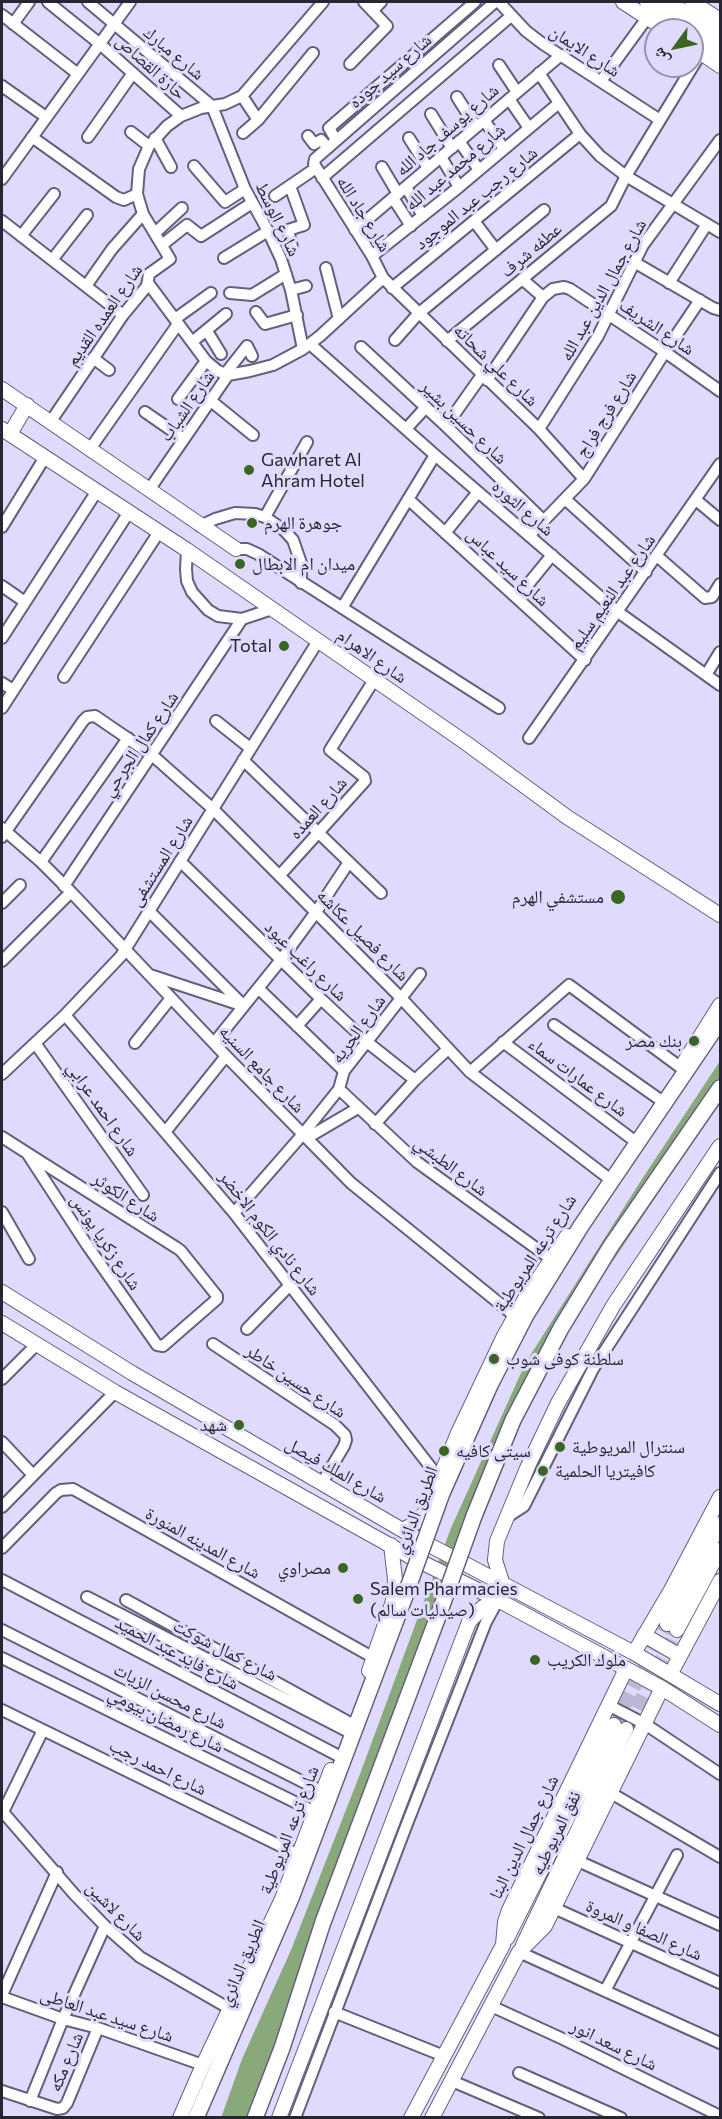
<!DOCTYPE html>
<html>
<head>
<meta charset="utf-8">
<style>
  body { margin:0 }
  #map { position:relative; width:722px; height:2119px; overflow:hidden; background:#e0dbfc; font-family:Commissioner,"Noto Naskh Arabic",sans-serif }
  canvas { display:block }
  .frame { position:absolute; inset:0; border:3px solid #272531; pointer-events:none }
  .north { position:absolute; left:644px; top:18px; width:60px; height:60px; box-sizing:border-box; background:#e0dbfc; border:2px solid #9692ab; border-radius:50%; rotate:237deg; font-size:16px; font-weight:700; line-height:24px; text-align:center; color:#272531 }
  .north::after { content:''; display:block; margin:auto; width:21px; height:27px; background:#3a6624; clip-path:polygon(50% 0,100% 100%,50% 72%,0 100%) }
</style>
</head>
<body>
<div id="map">
<canvas width="722" height="2119"></canvas>
<div class="frame"></div>
<div class="north">ش</div>
</div>
<script>
const context = document.querySelector('canvas').getContext('2d');
context.lineJoin = 'round';
function paint(path, color) { context.fillStyle = color; context.fill(path, 'evenodd'); }
const poly = rows => new Path2D(rows.map(r => 'M' + r).join(''));
function trace(path, color, width, dash) { context.strokeStyle = color; context.lineWidth = width; context.lineCap = dash ? 'butt' : 'round'; context.setLineDash(dash || []); context.stroke(path); }
function write(font, color, halo, rows, align = 'center') {
  context.font = font + ' Commissioner,"Noto Naskh Arabic",sans-serif'; context.lineWidth = 6; context.setLineDash([]); context.textBaseline = 'middle'; context.strokeStyle = halo; context.fillStyle = color; for (const [text, x, y, turn = 0] of rows) {
    context.save(); context.translate(x, y); context.rotate((+turn || 0) * Math.PI / 180); context.textAlign = isNaN(turn) ? turn : align; if (halo) context.strokeText(text, 0, 0); context.fillText(text, 0, 0); context.restore();
  }
}
const water = poly([
  [720,1061,720,1101,617,1255,570,1321,501,1447,317,1949,246,2117,221,2118,242,2059,291,1950,360,1774,451,1528,526,1362,642,1179]
]);
const majorTunnel = poly([
  [614,1725,667,1624],
  [627,1727,677,1630]
]);
const minor = poly([
  [48,2,100,44,181,116],
  [88,2,212,106,245,189,268,231,281,259,291,290,303,349],
  [495,2,315,159,314,164,372,256,383,278,539,429,584,479],
  [499,2,526,31,543,44,660,120],
  [373,10,381,2],
  [2,15,78,74],
  [13,24,29,2],
  [350,64,387,26,364,2],
  [499,65,517,92],
  [539,73,580,134,600,156,626,176,720,232],
  [601,81,647,18],
  [2,86,46,117],
  [242,96,258,120],
  [457,97,476,127],
  [509,99,529,128],
  [431,114,452,148],
  [484,120,504,149],
  [131,132,149,146],
  [243,133,258,120,313,53],
  [308,136,314,144,321,140,328,148],
  [32,137,116,197,124,200,137,194],
  [88,137,133,73],
  [155,138,171,167],
  [409,138,428,168],
  [336,140,329,128,475,2],
  [459,141,479,170],
  [441,157,459,187],
  [194,166,225,202,245,189],
  [382,167,398,194],
  [322,178,511,16],
  [2,179,130,2],
  [290,186,304,225,288,230,292,247],
  [406,187,423,216],
  [275,196,316,168],
  [393,198,411,226],
  [2,221,123,315],
  [474,221,496,250],
  [355,230,561,55],
  [155,233,182,208],
  [21,236,54,194],
  [162,245,187,225,201,236,252,203],
  [372,256,459,187,559,103],
  [224,258,268,231],
  [52,260,87,215],
  [634,262,713,308,720,310],
  [326,268,339,319],
  [522,279,543,297],
  [148,283,206,361,218,371,228,375],
  [669,283,707,224],
  [86,286,112,249,143,214],
  [392,288,580,134],
  [291,290,306,286],
  [230,293,252,295,286,274],
  [256,312,265,324,297,315],
  [175,319,211,293],
  [207,331,221,354],
  [395,340,418,314,544,210],
  [447,341,611,206,626,176,701,53],
  [192,342,226,314],
  [310,344,435,455,618,612,720,685],
  [361,347,446,426,544,521],
  [93,358,109,370],
  [225,374,247,346,252,356],
  [487,380,543,297,553,289,564,287,570,289,665,352,720,391],
  [178,399,206,361],
  [211,401,253,435],
  [145,412,184,439],
  [51,421,123,315,147,286,149,274,170,259,143,214,137,194,139,169,149,146,167,126,181,116,201,108,225,104,242,96,323,2],
  [446,426,482,375],
  [406,429,426,407],
  [539,429,598,336,643,245,720,140],
  [90,449,178,324],
  [149,490,228,375,250,371,273,365,303,349,320,336,383,278],
  [408,499,585,660],
  [565,499,646,572],
  [696,500,720,520],
  [265,517,307,442],
  [200,526,215,519,235,513,255,514,265,517,285,531,293,540,301,563,301,583],
  [2,527,45,457],
  [445,533,478,492],
  [529,536,584,479,665,352,700,300],
  [236,549,247,549,258,554,499,708],
  [187,550,186,569,187,581,192,592,208,610,218,616,242,619,272,609],
  [657,556,705,598,712,597,720,584],
  [2,586,25,602],
  [517,598,552,555],
  [342,608,435,455],
  [2,638,97,491],
  [706,675,720,652],
  [64,677,159,532],
  [2,683,13,690],
  [2,708,129,512],
  [216,721,250,748],
  [529,738,720,464],
  [243,760,381,893],
  [2,828,41,862,71,892,226,1056,351,1183,515,1316],
  [2,837,83,721,87,717,95,716,152,755,213,809,401,998,470,1072,607,1177],
  [180,861,321,999,367,1042,415,1080],
  [41,862,128,738],
  [280,875,365,781,364,777,330,750,374,680],
  [64,886,242,619],
  [2,903,20,885],
  [149,911,244,1006],
  [2,961,71,892],
  [150,975,241,1005],
  [258,988,344,1071],
  [65,1015,234,1213,439,1478],
  [554,1025,659,1099],
  [297,1026,321,999],
  [503,1042,632,1139],
  [35,1043,143,1195],
  [135,1043,171,998],
  [214,1043,280,961,316,912,349,862],
  [470,1072,569,985,680,1067],
  [2,1074,65,1015,121,956,318,641],
  [339,1089,417,1162,551,1259],
  [375,1124,415,1080,448,1049],
  [166,1131,226,1056],
  [2,1137,27,1153,177,1248,181,1251,217,1296,217,1299,163,1346,157,1345,87,1245,27,1153],
  [307,1138,358,1108],
  [2,1212,29,1259],
  [234,1213,303,1134,339,1089,344,1071,420,974],
  [247,1329,290,1285],
  [213,1344,335,1425,345,1435,346,1440,344,1446,322,1483],
  [2,1379,36,1345],
  [2,1442,33,1475],
  [2,1507,115,1392],
  [507,1517,524,1506,593,1369,720,1173],
  [2,1548,56,1493,61,1490,73,1489,374,1658],
  [2,1580,337,1755],
  [87,1597,347,1731],
  [126,1600,350,1723],
  [2,1630,323,1792],
  [2,1658,315,1812],
  [608,1705,645,1724,720,1774],
  [2,1710,299,1855],
  [611,1793,720,1857],
  [2,1808,3,1812,74,1894,105,1926,140,1957,230,2009],
  [3,1812,43,1730],
  [578,1861,720,1925],
  [554,1908,720,1983],
  [519,1952,720,2043],
  [605,1991,677,1855],
  [2,1995,57,1872],
  [2,1997,63,2019,98,2028,203,2065],
  [491,2006,563,2039,720,2116],
  [334,2012,444,2056],
  [519,2073,621,2118],
  [452,2081,539,2118],
  [2,2091,57,2109,63,2108,67,2103,98,2028],
  [30,2101,63,2019,105,1926],
  [295,2118,405,1829,486,1622,498,1600]
]);
const major = poly([
  [623,2,666,30],
  [647,2,690,30],
  [669,2,720,35],
  [692,2,720,20],
  [692,32,720,51],
  [692,47,720,66],
  [2,389,236,549],
  [2,429,187,550,466,743,567,817,720,915],
  [10,434,27,405],
  [683,1064,720,1005],
  [2,1292,132,1373,416,1538,634,1653,720,1704],
  [2,1323,115,1392,409,1556,498,1600,662,1688,720,1725],
  [403,1530,417,1522,426,1511,458,1433,504,1336,526,1297,567,1236],
  [502,1582,495,1560,497,1541,528,1466,558,1403,613,1306,720,1146],
  [667,1624,720,1524],
  [677,1630,720,1550],
  [644,1635,680,1656],
  [634,1653,671,1590,720,1497],
  [369,1671,393,1601,395,1579,391,1545],
  [671,1673,720,1581],
  [507,1938,614,1725],
  [523,1945,626,1729],
  [180,2118,203,2065,282,1899,331,1770],
  [279,2118,469,1622,483,1607,498,1600],
  [411,2118,503,1945,505,1922,509,1910,626,1669],
  [432,2118,519,1952,545,1926,662,1688]
]);
const highway = poly([
  [442,1493,490,1385,526,1315,581,1226,720,1021],
  [474,1516,513,1420,561,1328,611,1246,720,1088],
  [196,2118,291,1898,405,1596],
  [255,2118,282,2048,323,1922,440,1611]
]);
const highwayBridge = poly([
  [405,1596,442,1493],
  [440,1611,474,1516]
]);
const markers = [
  [249,470,6,"#3a6624"],
  [252,523,6,"#3a6624"],
  [240,564,6,"#3a6624"],
  [284,646,6,"#3a6624"],
  [618,897,8,"#3a6624"],
  [694,1041,6,"#3a6624"],
  [494,1359,6,"#3a6624"],
  [239,1425,6,"#3a6624"],
  [560,1447,6,"#3a6624"],
  [444,1451,6,"#3a6624"],
  [543,1471,6,"#3a6624"],
  [343,1568,6,"#3a6624"],
  [358,1599,6,"#3a6624"],
  [535,1660,6,"#3a6624"]
];
const streetNames = [
  ["شارع الايمان",585,51,33],
  ["شارع مبارك",174,53,40],
  ["حارة القصاص",151,67,42],
  ["شارع سيد جوده",390,71,-41],
  ["شارع يوسف جاد الله",447,130,-41],
  ["شارع محمد عبد الله",455,167,-40],
  ["شارع رجب عبد الموجود",476,198,-39],
  ["شارع جاد الله",364,214,58],
  ["شارع الوسط",278,219,64],
  ["عطفه شرف",531,250,-40],
  ["شارع جمال الدين عبد الله",603,290,-61],
  ["شارع العمده القديم",104,315,-55],
  ["شارع الشريف",657,327,34],
  ["شارع علي شحاته",496,365,44],
  ["شارع الشباب",187,406,-55],
  ["شارع فرج فراج",606,414,-58],
  ["شارع حسين بشير",464,422,44],
  ["شارع الثوره",523,508,41],
  ["شارع سيد عباس",508,567,43],
  ["شارع عبد النعيم سليم",612,592,-55],
  ["شارع الاهرام",372,656,35],
  ["شارع كمال الجرحي",140,744,-56],
  ["شارع العمده",318,808,-48],
  ["شارع المستشفى",161,861,-58],
  ["شارع فصيل عكاشه",363,935,45],
  ["شارع راغب عبود",306,961,44],
  ["شارع الحريه",358,1029,-54],
  ["شارع جامع السنيه",262,1069,46],
  ["شارع عمارات سماء",578,1077,37],
  ["شارع احمد عرابي",103,1109,55],
  ["شارع الطبشي",451,1166,37],
  ["شارع الكوثر",126,1197,33],
  ["شارع نادي الكوم الاخضر",270,1233,52],
  ["شارع زكريا يونس",106,1242,56],
  ["شارع ترعه المريوطية",535,1253,-57],
  ["شارع حسين خاطر",296,1381,34],
  ["شارع الملك فيصل",336,1470,30],
  ["الطريق الدائري",416,1510,-69],
  ["شارع المدينه المنورة",203,1543,29],
  ["شارع كمال شوكت",225,1650,27],
  ["شارع فايد عبد الحميد",177,1653,28],
  ["شارع محسن الزيات",170,1696,27],
  ["شارع رمضان بيومي",166,1720,26],
  ["شارع احمد رجب",158,1767,26],
  ["شارع ترعه المريوطية",289,1830,-69],
  ["نفق المريوطيه",556,1833,-64],
  ["شارع جمال الدين البنا",524,1837,-64],
  ["شارع لاشين",116,1911,45],
  ["شارع الصفا و المروة",644,1930,24],
  ["الطريق الدائري",242,1963,-67],
  ["شارع سيد عبد العاطى",107,2015,18],
  ["شارع سعد انور",614,2045,26],
  ["شارع مكه",66,2062,-67]
];
const poiNames = [
  ["Gawharet Al",261,460],
  ["Ahram Hotel",261,481],
  ["جوهرة الهرم",264,523],
  ["ميدان ام الابطال",252,564],
  ["Total",272,646,"right"],
  ["مستشفي الهرم",604,897,"right"],
  ["بنك مصر",682,1041,"right"],
  ["سلطنة كوفى شوب",506,1359],
  ["شهد",227,1425,"right"],
  ["سنترال المريوطية",572,1447],
  ["سيتى كافيه",456,1451],
  ["كافيتريا الحلمية",555,1471],
  ["مصراوي",331,1568,"right"],
  ["Salem Pharmacies",370,1589],
  ["(صيدليات سالم)",370,1610],
  ["ملوك الكريب",547,1660]
];
paint(water, '#89a97b');
trace(majorTunnel, '#bbb7d3', 14, [14, 7]);
trace(minor, '#64607c', 14);
trace(major, '#64607c', 16);
trace(highway, '#64607c', 18);
trace(minor, '#fff', 10);
trace(major, '#fff', 14);
trace(highway, '#fff', 15);
trace(highwayBridge, '#64607c', 18, []);
trace(highwayBridge, '#fff', 15);
for (const [x, y, r, color] of markers) { const dot = new Path2D(); dot.arc(x, y, r, 0, 2 * Math.PI); context.fillStyle = color; context.fill(dot); trace(dot, '#e0dbfc', 2); }
write('18px', '#272531', '#e0dbfc', streetNames);
write('18px', '#272531', '#e0dbfc', poiNames, 'left');
</script>
</body>
</html>
